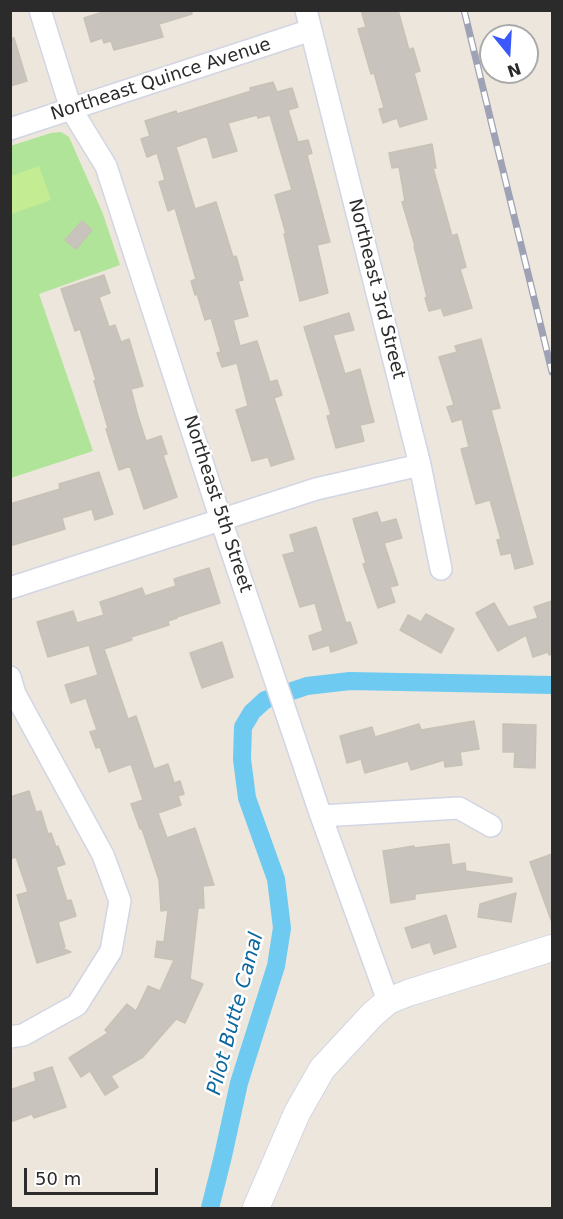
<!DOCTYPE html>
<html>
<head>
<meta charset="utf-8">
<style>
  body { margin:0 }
  #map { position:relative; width:563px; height:1219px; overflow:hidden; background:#ede6dc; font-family:"DejaVu Sans",sans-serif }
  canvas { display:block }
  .frame { position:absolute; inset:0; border:12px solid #2b2b2b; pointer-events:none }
  .north { position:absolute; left:479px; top:24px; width:60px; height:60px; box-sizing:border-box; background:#fff; border:2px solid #aaa; border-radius:50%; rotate:162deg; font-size:16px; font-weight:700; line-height:24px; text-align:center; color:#2b2b2b }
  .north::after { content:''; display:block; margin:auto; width:21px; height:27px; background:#3a58fd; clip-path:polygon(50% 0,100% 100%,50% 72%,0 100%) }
  .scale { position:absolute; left:24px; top:1168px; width:134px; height:27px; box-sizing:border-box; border:3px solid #2b2b2b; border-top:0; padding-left:8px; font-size:18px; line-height:21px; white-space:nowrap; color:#2b2b2b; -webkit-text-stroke:4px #fff; paint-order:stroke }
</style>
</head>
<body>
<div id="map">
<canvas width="563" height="1219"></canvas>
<div class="frame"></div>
<div class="north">N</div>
<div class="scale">50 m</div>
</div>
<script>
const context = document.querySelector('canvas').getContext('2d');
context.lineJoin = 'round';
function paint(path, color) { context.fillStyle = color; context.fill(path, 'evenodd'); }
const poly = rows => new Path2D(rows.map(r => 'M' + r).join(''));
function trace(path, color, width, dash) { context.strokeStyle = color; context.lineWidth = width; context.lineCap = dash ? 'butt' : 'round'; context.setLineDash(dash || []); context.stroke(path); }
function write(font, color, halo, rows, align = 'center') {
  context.font = font + ' "DejaVu Sans",sans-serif'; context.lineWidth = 5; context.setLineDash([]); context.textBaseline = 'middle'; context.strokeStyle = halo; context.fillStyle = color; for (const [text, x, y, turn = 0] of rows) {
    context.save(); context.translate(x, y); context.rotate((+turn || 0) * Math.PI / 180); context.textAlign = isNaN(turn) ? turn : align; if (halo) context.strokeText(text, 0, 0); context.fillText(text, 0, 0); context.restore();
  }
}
const green = poly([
  [61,132,69,137,103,214,120,265,39,294,93,451,11,478,10,146,51,133]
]);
const pitch = poly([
  [39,166,51,200,11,214,11,176]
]);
const canal = poly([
  [210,1208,223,1156,239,1083,276,966,282,928,276,879,247,798,242,759,243,727,252,712,265,700,307,686,350,681,552,685]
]);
const building = poly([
  [109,10,191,10,192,14,159,24,163,37,114,50,111,41,104,43,102,38,91,42,84,18,109,10],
  [361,10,398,10,409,50,413,48,420,71,414,73,427,119,400,127,397,118,383,123,379,109,384,108,374,73,371,74,358,29,366,27,361,10],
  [10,38,14,38,27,81,10,86,10,38],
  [273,82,277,92,292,88,298,107,288,110,298,142,308,140,312,153,307,155,330,242,317,245,328,293,300,301,284,234,286,234,275,195,292,190,270,115,258,118,257,115,228,123,237,151,213,158,207,136,176,147,195,209,216,202,233,257,236,256,243,280,238,281,248,316,233,320,240,346,257,341,270,382,277,380,282,395,274,398,294,459,271,466,268,457,252,461,236,410,248,406,237,363,222,367,217,353,221,352,211,318,205,320,197,294,195,295,191,281,196,279,175,208,168,211,159,182,165,180,157,153,147,157,141,139,150,136,145,121,176,111,177,114,251,91,250,88,273,82],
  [432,144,436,168,433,168,452,236,457,234,466,267,460,269,472,308,444,316,441,308,429,311,425,298,427,297,414,246,415,246,402,202,405,201,399,167,392,168,389,153,432,144],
  [82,221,92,230,76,249,65,240,82,221],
  [104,275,110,293,99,297,109,327,115,325,121,342,129,339,143,386,131,389,137,413,146,441,161,436,167,454,163,455,177,497,144,509,130,466,119,470,106,429,108,428,94,381,96,380,80,329,75,331,61,289,104,275],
  [349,313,354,330,333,335,345,374,360,369,374,422,360,425,364,441,336,448,327,416,331,415,304,327,349,313],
  [481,339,500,408,491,410,533,564,515,569,511,553,501,555,497,540,501,539,490,500,476,504,461,449,469,447,462,419,452,422,447,407,454,405,439,357,457,352,455,346,481,339],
  [99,472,113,514,95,520,92,509,62,518,65,529,10,546,10,504,60,489,59,484,99,472],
  [377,512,381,523,396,519,402,538,384,543,398,585,390,587,395,602,378,608,363,564,366,563,353,519,377,512],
  [316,527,346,623,350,622,357,643,331,652,329,645,313,650,309,636,323,631,315,603,300,607,283,555,295,552,290,535,316,527],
  [209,568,220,603,177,617,177,618,168,621,169,625,131,637,132,640,104,649,128,719,136,716,154,769,168,764,174,783,180,781,184,794,178,796,181,805,158,813,167,838,195,828,214,885,203,886,204,908,198,908,190,979,203,984,185,1023,176,1019,143,1057,111,1076,118,1087,105,1095,90,1071,81,1077,69,1058,108,1033,105,1030,127,1004,136,1011,148,986,160,991,174,960,155,957,157,941,164,942,168,910,161,911,159,880,142,829,140,829,131,804,143,800,131,764,109,772,100,747,96,748,90,732,97,730,86,698,71,703,65,685,98,675,89,645,48,657,37,622,73,611,77,623,104,615,100,602,142,588,145,596,176,586,174,579,209,568],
  [552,601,552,654,549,655,546,645,548,652,533,657,526,635,498,651,476,613,494,603,508,627,538,618,534,607,552,601],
  [426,614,454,629,441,653,400,630,408,615,421,622,426,614],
  [222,642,233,677,202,688,190,653,222,642],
  [474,721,479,749,460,752,462,765,445,767,444,760,411,770,408,761,365,773,361,759,347,763,340,736,372,727,375,737,419,724,421,730,474,721],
  [503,724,536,725,535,768,514,767,515,752,503,752,503,724],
  [29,791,36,812,41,811,48,834,51,833,56,847,58,846,65,864,56,867,67,901,71,900,76,916,58,922,65,947,57,946,71,952,37,963,17,895,28,892,16,857,10,859,10,797,29,791],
  [449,844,452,865,465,863,466,871,512,878,512,882,415,894,415,899,391,903,383,851,414,846,414,848,449,844],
  [552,854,552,919,551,920,530,862,552,854],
  [516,893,511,922,478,917,480,904,516,893],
  [446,915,456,947,434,954,430,942,412,948,405,928,446,915],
  [52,1067,66,1107,34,1118,32,1114,10,1122,10,1090,36,1081,34,1073,52,1067]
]);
const minor = poly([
  [40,10,71,109,106,166,221,520,321,816,388,1001],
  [306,10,420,465,441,569],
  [10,129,311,30],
  [10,588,316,489,420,465],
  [10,677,15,694,103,855,120,901,111,951,77,1005,23,1035,10,1037],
  [321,816,459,808,491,826]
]);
const tertiary = poly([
  [256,1208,297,1113,322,1069,372,1015,388,1001,408,993,552,948]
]);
const rail = poly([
  [464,10,552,372]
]);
const streetNames = [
  ["Northeast Quince Avenue",161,80,-18],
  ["Northeast 3rd Street",376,289,76],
  ["Northeast 5th Street",217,504,72]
];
const waterNames = [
  ["Pilot Butte Canal",236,1014,-75]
];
paint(green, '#b0e498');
paint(pitch, '#c4ec93');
trace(canal, '#6ecaf1', 18);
paint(building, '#c8c3bc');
trace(building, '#c8c2b6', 1.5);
trace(minor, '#d2d5e4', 24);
trace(tertiary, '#d2d5e4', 28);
trace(minor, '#fff', 21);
trace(tertiary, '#fff', 26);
trace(rail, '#9fa2b5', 7);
trace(rail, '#fff', 4.5, [14]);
write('18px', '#2b2b2b', '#fff', streetNames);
write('italic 20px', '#0b679e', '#fff', waterNames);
</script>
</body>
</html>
